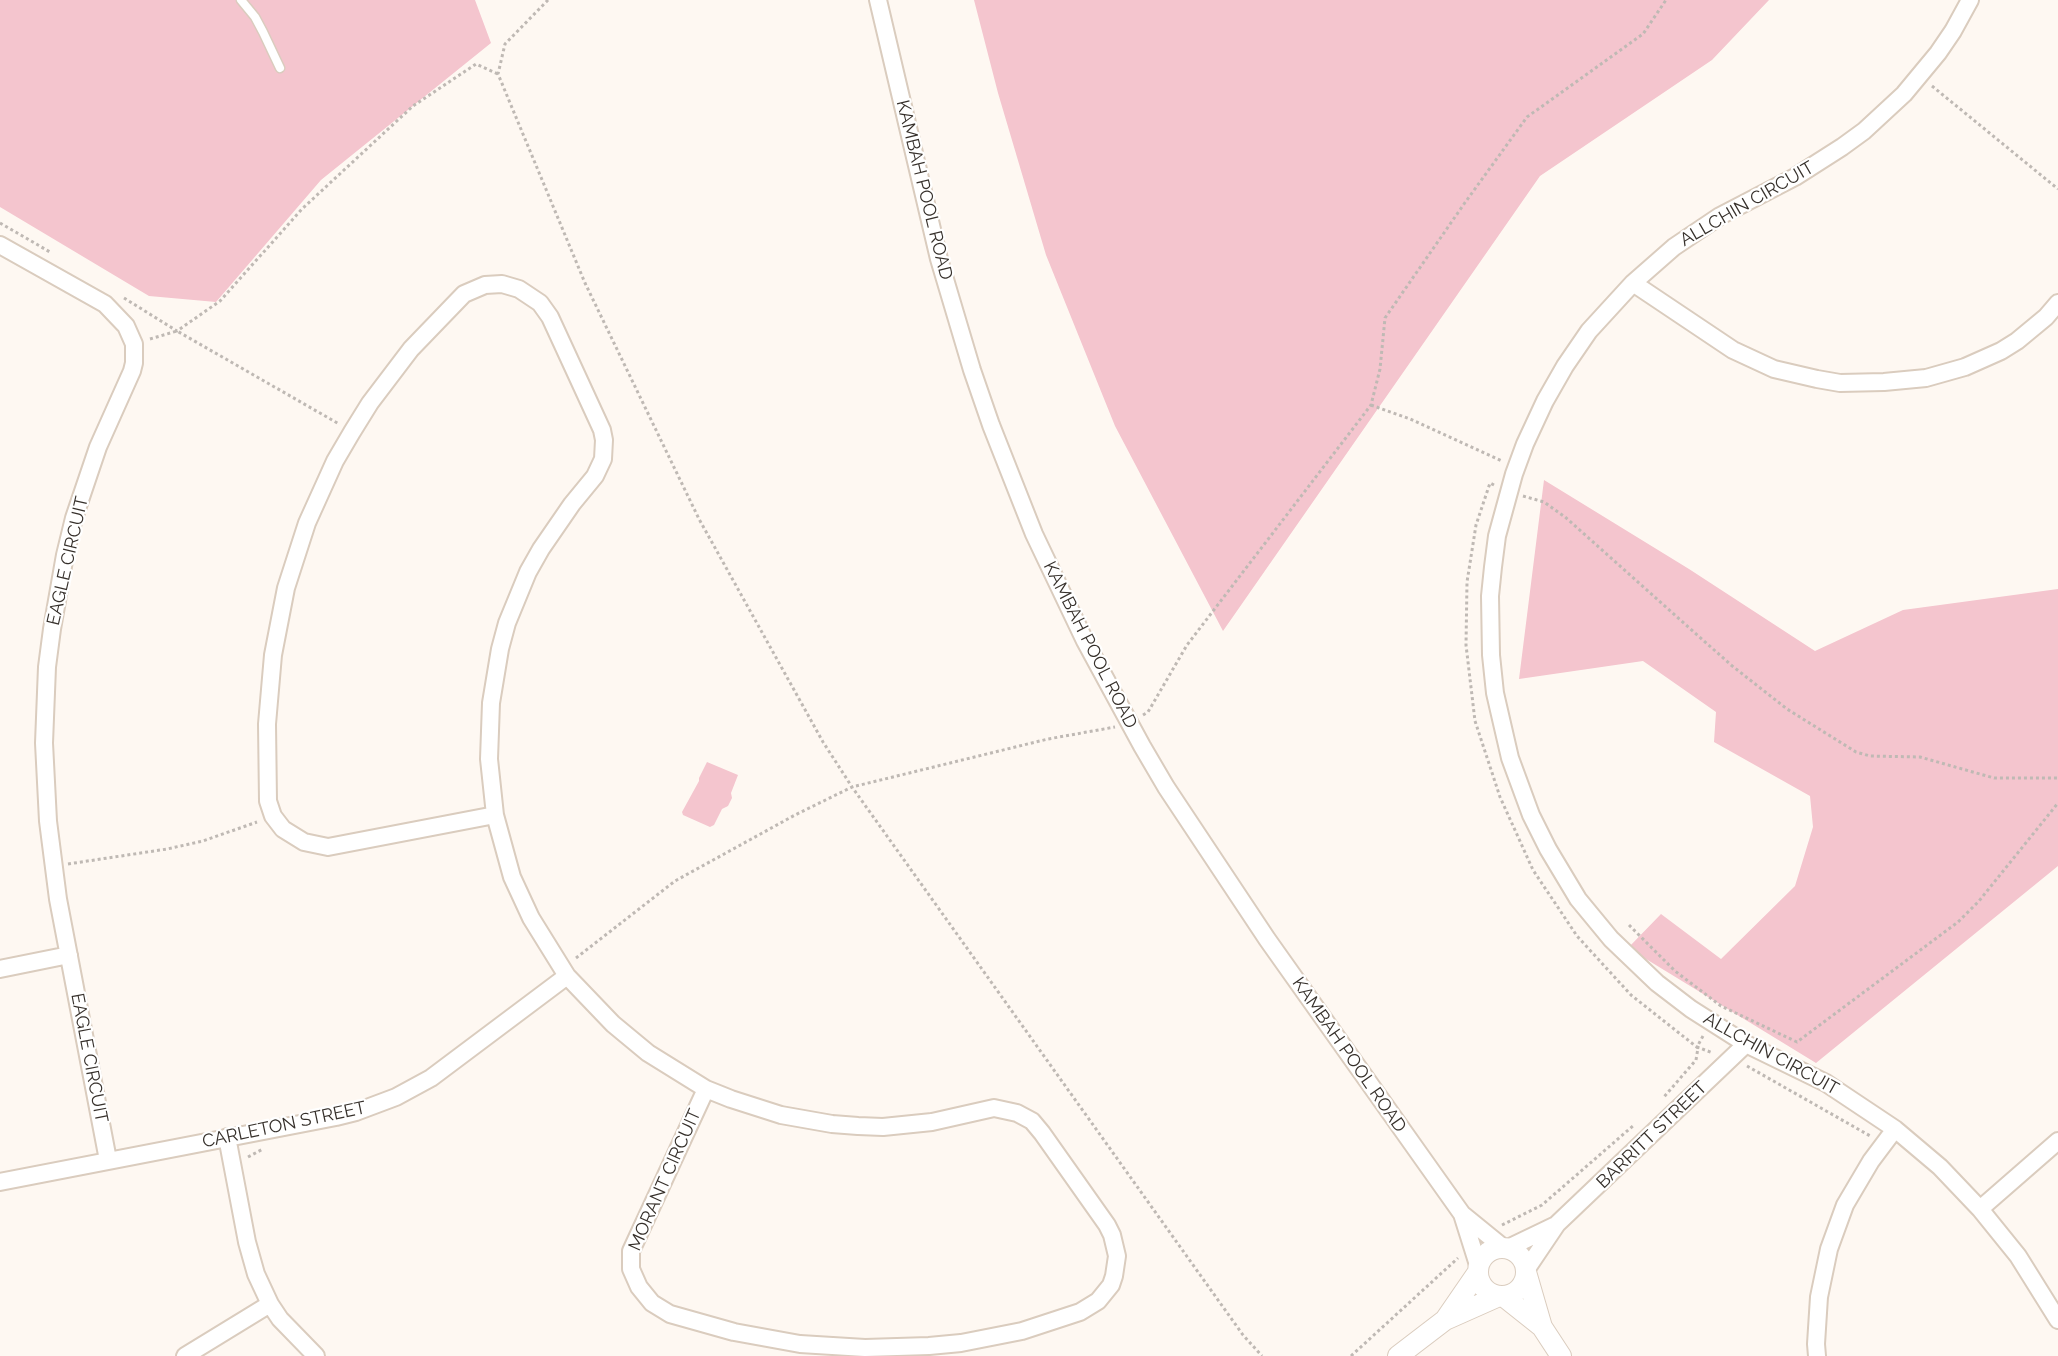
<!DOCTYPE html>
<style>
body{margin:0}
canvas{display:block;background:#fef8f2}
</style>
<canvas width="2058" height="1356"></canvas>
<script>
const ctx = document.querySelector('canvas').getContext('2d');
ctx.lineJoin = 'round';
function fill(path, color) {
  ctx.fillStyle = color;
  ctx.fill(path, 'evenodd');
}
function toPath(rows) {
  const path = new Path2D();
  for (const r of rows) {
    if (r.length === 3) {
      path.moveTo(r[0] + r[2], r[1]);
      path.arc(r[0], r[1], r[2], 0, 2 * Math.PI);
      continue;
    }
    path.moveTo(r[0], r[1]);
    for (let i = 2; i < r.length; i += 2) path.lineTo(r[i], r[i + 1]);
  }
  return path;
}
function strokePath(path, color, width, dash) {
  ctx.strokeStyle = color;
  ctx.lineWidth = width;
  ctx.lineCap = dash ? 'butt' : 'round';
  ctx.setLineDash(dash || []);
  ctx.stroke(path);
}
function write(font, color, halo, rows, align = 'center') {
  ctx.font = font + ' Raleway,sans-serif';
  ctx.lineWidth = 4.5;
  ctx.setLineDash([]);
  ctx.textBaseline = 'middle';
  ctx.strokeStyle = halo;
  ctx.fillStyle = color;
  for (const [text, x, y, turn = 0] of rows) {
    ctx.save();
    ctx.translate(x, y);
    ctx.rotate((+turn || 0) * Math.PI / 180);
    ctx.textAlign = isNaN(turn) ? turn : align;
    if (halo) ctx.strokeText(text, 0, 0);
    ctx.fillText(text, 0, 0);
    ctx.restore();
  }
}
fill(toPath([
 [0,0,475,0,491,43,321,180,216,302,149,296,0,207],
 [974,0,1769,0,1712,60,1540,176,1223,631,1115,426,1046,255,998,93],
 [1544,480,1689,569,1815,651,1903,610,2058,589,2058,866,1816,1063,1628,948,1661,914,1721,959,1795,886,1813,827,1810,796,1714,742,1716,712,1643,661,1519,679],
 [707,762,738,775,731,793,732,798,728,806,722,809,714,825,710,827,683,815,682,812,699,781,699,778]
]), '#f4c5ce');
const service = toPath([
 [241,0,255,17,263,32,280,68]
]);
const minor = toPath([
 [878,0,939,259,972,370,991,425,1034,534,1085,641,1142,746,1166,787,1267,939,1462,1214,1505,1249],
 [1970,0,1953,31,1938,53,1904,94,1864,131,1842,147,1795,177,1720,216,1674,247,1633,283,1589,331,1565,366,1545,401,1525,444,1514,474,1497,536,1493,567,1490,596,1491,655,1495,693,1510,758,1531,815,1548,849,1578,899,1611,939,1657,983,1691,1009,1746,1044,1826,1083,1895,1129,1940,1167,1980,1209,2018,1256,2058,1320],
 [0,245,105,304,126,326,134,344,134,363,132,371,98,447,74,518,65,555,52,629,47,667,44,743,48,821,58,899,108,1160],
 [1633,283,1733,350,1774,369,1817,379,1840,383,1884,382,1926,378,1965,367,2001,351,2017,341,2046,317,2058,303],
 [495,815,489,759,491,703,500,649,507,623,528,572,541,549,572,504,595,476,603,459,604,440,602,430,550,317,540,303,519,289,502,284,485,285,464,294,411,349,370,403,352,432,335,461,307,523,286,588,273,655,267,724,268,801,273,816,283,829,304,842,328,847,495,815,512,877,531,918,567,976,613,1024,648,1053,706,1089,631,1251,631,1269,639,1287,652,1303,670,1314,734,1332,800,1344,865,1348,929,1346,961,1343,1022,1331,1080,1312,1098,1301,1111,1285,1114,1276,1117,1256,1112,1235,1107,1225,1042,1133,1032,1121,1017,1113,994,1108,932,1122,883,1127,858,1126,832,1124,781,1115,731,1099,706,1089],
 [0,969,69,955],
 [227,1137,247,1242,256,1274,270,1304,280,1319,316,1356],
 [0,1182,336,1117,356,1112,396,1097,431,1078,567,976],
 [1980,1209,2058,1141],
 [1462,1214,1479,1268],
 [1506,1249,1556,1225],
 [1526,1270,1557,1224,1746,1044],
 [185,1356,270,1304],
 [1817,1356,1816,1344,1819,1297,1829,1249,1845,1205,1871,1161,1895,1129]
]);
const tertiary = toPath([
 [1502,1272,24],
 [1526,1272,1542,1327,1561,1356],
 [1503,1296,1542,1327],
 [1445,1320,1478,1272],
 [1398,1356,1445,1320,1499,1296]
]);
strokePath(service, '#daccbe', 11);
strokePath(minor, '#daccbe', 20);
strokePath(tertiary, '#daccbe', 22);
strokePath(toPath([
 [548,0,505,44,498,74,585,283,699,519,823,742,852,787,1243,1335,1262,1356],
 [1932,86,2058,189],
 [0,223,50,252],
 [124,298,177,331,220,301,302,209,413,106,476,64,498,74],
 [150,339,177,331,339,424],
 [1371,405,1410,419,1502,461],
 [1494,485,1490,483,1476,525,1467,582,1466,645,1475,721,1500,797,1533,870,1577,936,1631,995,1698,1048,1696,1060,1663,1098],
 [1523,496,1544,502,1565,517,1731,665,1787,709,1856,752,1870,756,1920,757,1994,778,2058,778],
 [1143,715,1148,712,1187,645,1371,405,1380,369,1385,318,1464,204,1527,117,1643,34,1666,0],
 [68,864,167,849,203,841,257,822],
 [1629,925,1675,971,1721,1006,1797,1042,1958,922,1979,901,2058,803],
 [576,958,675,881,795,815,852,787,1048,739,1115,727],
 [1703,1036,1697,1047,1713,1053],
 [1747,1066,1872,1137],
 [248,1157,263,1149],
 [1502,1225,1542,1205,1634,1125],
 [1351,1356,1458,1258]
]), '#bfb9b4', 3, [3, 3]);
strokePath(service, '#fff', 8);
strokePath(minor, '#fff', 16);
strokePath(tertiary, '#fff', 20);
write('18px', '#36302b', '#fff', [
 ["KAMBAH POOL ROAD",924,190,76],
 ["ALLCHIN CIRCUIT",1747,204,-30],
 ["EAGLE CIRCUIT",68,561,-77],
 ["KAMBAH POOL ROAD",1090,645,63],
 ["ALLCHIN CIRCUIT",1771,1054,29],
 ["KAMBAH POOL ROAD",1349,1055,55],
 ["EAGLE CIRCUIT",89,1058,79],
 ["CARLETON STREET",284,1125,-12],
 ["BARRITT STREET",1652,1135,-44],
 ["MORANT CIRCUIT",665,1180,-66]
]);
</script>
